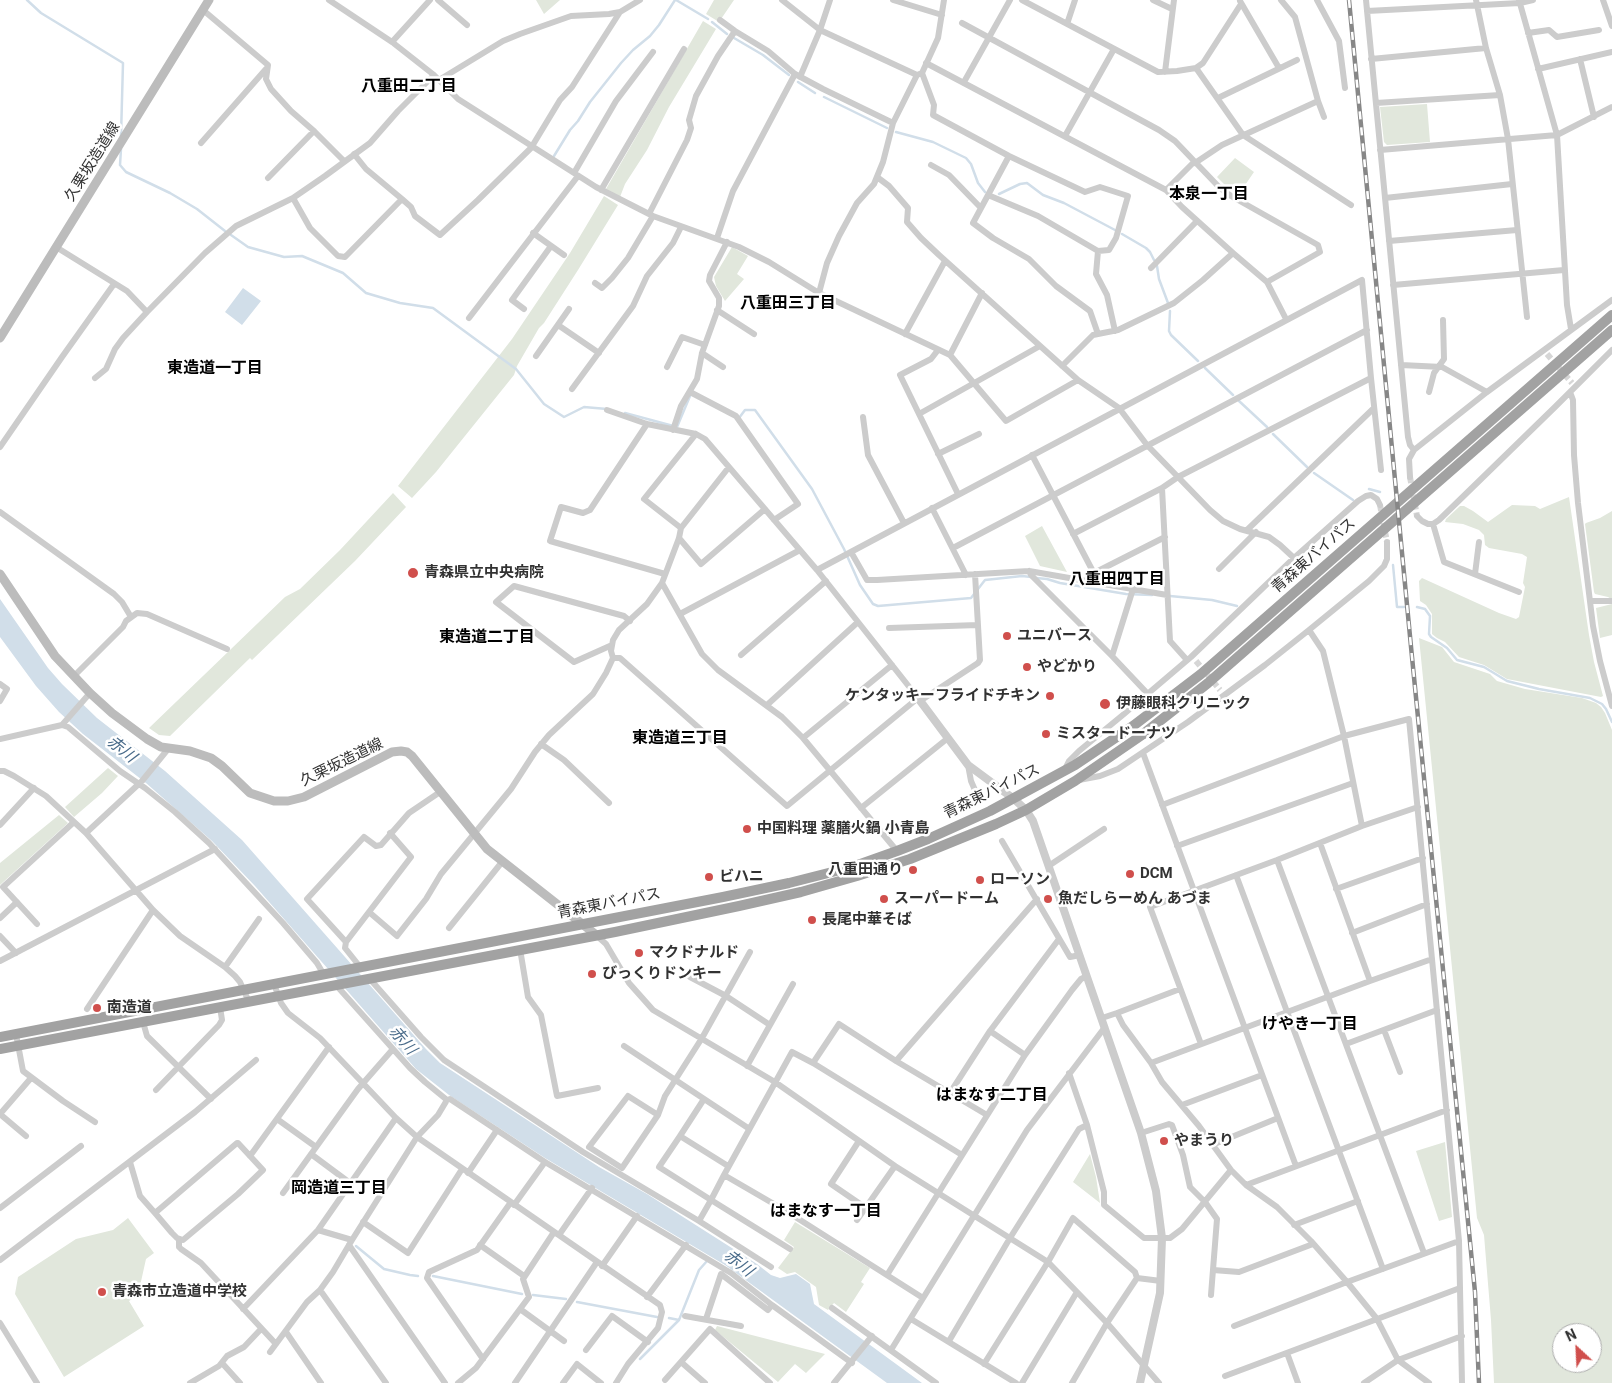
<!DOCTYPE html>
<meta charset="utf-8">
<style>
body{margin:0}
#map{position:relative;width:1612px;height:1383px;overflow:hidden;background:#fff;font-family:Roboto,sans-serif}
canvas{display:block}
.north{position:absolute;left:1552px;top:1323px;width:50px;height:50px;box-sizing:border-box;background:#fff;border:1px solid #adadad;border-radius:50%;rotate:335deg;font-size:14px;font-weight:700;line-height:20px;text-align:center;color:#323232}
.north::after{content:'';display:block;margin:auto;width:18px;height:22px;background:#d04f4c;clip-path:polygon(50% 0,100% 100%,50% 72%,0 100%)}
</style>
<div id="map">
<canvas width="1612" height="1383"></canvas>
<div class="north">N</div>
</div>
<script>
const ctx = document.querySelector('canvas').getContext('2d');
ctx.lineJoin = 'round';
function fill(path, color) {
  ctx.fillStyle = color;
  ctx.fill(path, 'evenodd');
}
function toPath(rows) {
  const path = new Path2D();
  for (const r of rows) {
    path.moveTo(r[0], r[1]);
    for (let i = 2; i < r.length; i += 2) path.lineTo(r[i], r[i + 1]);
  }
  return path;
}
function strokePath(path, color, width, dash) {
  ctx.strokeStyle = color;
  ctx.lineWidth = width;
  ctx.lineCap = dash ? 'butt' : 'round';
  ctx.setLineDash(dash || []);
  ctx.stroke(path);
}
function write(font, color, halo, rows, align = 'center') {
  ctx.font = font + ' Roboto,"Noto Sans JP",sans-serif';
  ctx.lineWidth = 5;
  ctx.setLineDash([]);
  ctx.textBaseline = 'middle';
  ctx.strokeStyle = halo;
  ctx.fillStyle = color;
  for (const [text, x, y, turn = 0] of rows) {
    ctx.save();
    ctx.translate(x, y);
    ctx.rotate((+turn || 0) * Math.PI / 180);
    ctx.textAlign = isNaN(turn) ? turn : align;
    if (halo) ctx.strokeText(text, 0, 0);
    ctx.fillText(text, 0, 0);
    ctx.restore();
  }
}
fill(toPath([
 [536,0,560,0,544,14],
 [714,0,734,0,719,22,706,14],
 [703,21,716,29,669,107,647,150,625,184,620,197,606,189],
 [1427,104,1430,142,1387,145,1384,142,1380,107],
 [1235,158,1254,172,1239,194,1228,188,1217,177],
 [604,196,618,205,578,270,544,323,539,328,517,366,514,375,436,472,412,498,398,486,512,339,570,253],
 [732,247,748,256,737,274,744,279,725,301,716,286,714,277],
 [393,493,406,507,355,561,252,660,250,658,170,736,159,735,149,728,285,597,300,589,340,550],
 [1569,497,1589,635,1594,662,1603,696,1601,697,1507,679,1484,665,1459,657,1445,642,1437,638,1432,634,1432,614,1426,605,1420,601,1419,581,1422,578,1499,613,1516,619,1519,617,1525,587,1523,583,1527,557,1522,554,1489,548,1485,545,1484,535,1479,530,1463,524,1445,522,1446,519,1460,506,1464,506,1473,511,1488,522,1512,505,1535,506,1540,509],
 [1612,511,1612,599,1611,599,1608,597,1595,594,1594,592,1585,524,1586,523,1600,518],
 [1042,526,1067,572,1040,566,1025,536],
 [1612,604,1612,635,1600,638,1596,608],
 [1419,638,1442,647,1454,662,1490,674,1497,681,1525,689,1582,698,1596,703,1601,707,1605,713,1612,730,1612,1383,1494,1383,1491,1320,1484,1235,1477,1218],
 [1562,1333,1592,1333,1592,1363,1562,1363],
 [108,768,118,776,102,793,74,817,65,807],
 [59,815,68,823,0,885,0,863],
 [1445,1142,1452,1217,1439,1221,1416,1151],
 [1090,1154,1096,1177,1100,1203,1073,1182],
 [128,1218,154,1253,146,1259,138,1295,129,1301,144,1326,64,1377,15,1294,18,1277,76,1239,113,1230],
 [795,1222,870,1268,861,1282,864,1284,846,1312,834,1303,828,1310,819,1305,816,1287,795,1272,787,1274,778,1268,794,1247,784,1240],
 [717,1326,825,1354,806,1373,795,1364,778,1382,715,1330]
]), '#e1e7dc');
fill(toPath([
 [243,288,261,301,242,325,225,312],
 [0,599,48,668,62,684,97,718,165,771,242,840,426,1049,440,1063,599,1167,647,1194,757,1264,771,1275,780,1278,796,1274,810,1284,814,1304,922,1383,887,1383,725,1265,545,1158,449,1095,416,1069,255,886,212,841,146,783,83,734,59,712,36,686,0,637]
]), '#d1dee9');
strokePath(toPath([
 [27,0,41,13,123,63,121,136],
 [676,0,708,19],
 [712,22,727,34],
 [734,38,763,55,789,75],
 [798,82,815,93],
 [824,97,887,128],
 [896,132,933,142,966,158,971,164,978,183,985,192],
 [121,149,120,165,126,172,170,193,197,209,225,231],
 [554,156,570,130,578,121,590,102,621,63,633,50,650,36,659,25,675,0],
 [999,194,1020,184,1027,183,1043,195,1064,203,1115,230],
 [1122,234,1146,248,1150,252,1154,260],
 [231,235,248,247,284,257,302,256,343,273,366,293,400,303,433,308,516,369,544,404,564,417,584,407,607,409],
 [1157,266,1159,279,1168,303],
 [1170,311,1169,331,1171,335,1198,361],
 [1205,368,1233,395],
 [1239,401,1267,427],
 [625,413,677,427,690,396],
 [739,418,745,410,755,410,812,489,844,549,860,585,873,604,878,606,971,598,985,580,1022,576,1031,577],
 [1273,434,1307,467],
 [1314,473,1353,500],
 [1369,489,1380,492],
 [1393,565,1397,607,1404,607],
 [1036,578,1047,579,1060,583,1126,594,1152,595],
 [1170,596,1212,600,1237,606],
 [1417,607,1425,609,1430,616,1429,634,1431,637,1447,648,1457,660,1484,667,1507,681,1539,689,1590,698,1602,704,1606,709,1612,722],
 [356,1246,384,1269,410,1275,418,1276],
 [433,1276,522,1294],
 [533,1295,566,1299],
 [577,1302,657,1317],
 [669,1318,679,1320],
 [640,1359,679,1320,699,1270,707,1261]
]), '#d1dee9', 2.5);
strokePath(toPath([
 [1547,354,1572,383],
 [1410,477,1417,516],
 [1380,505,1387,542],
 [1196,661,1220,690]
]), '#d6d6d6', 6, [6, 3]);
strokePath(toPath([
 [329,0,392,42,434,75,458,99,596,187,653,216,739,247,769,262,819,293,950,355,1006,421,1078,380],
 [438,0,467,25],
 [782,0,820,30,917,75],
 [893,0,942,15],
 [1022,0,1158,72,1177,71,1196,68,1243,135,1351,205],
 [1153,0,1172,9],
 [1281,0,1295,17,1318,101,1324,117],
 [1317,0,1339,41,1345,88],
 [1366,0,1408,437,1410,445,1414,450],
 [1476,0,1486,48,1500,95,1508,139,1527,317],
 [1519,0,1557,135,1567,305,1571,329],
 [1603,0,1612,26],
 [1240,1,1279,68],
 [203,10,268,65,266,79,271,89,291,111,314,131,344,161],
 [1367,11,1520,3,1533,0],
 [720,20,735,31,768,51,795,74,823,89,893,123],
 [962,23,1159,130,1175,141,1219,187,1231,196,1318,245,1320,252,1267,282],
 [1067,24,1075,0],
 [1528,33,1549,30,1557,37,1599,30],
 [392,42,430,0],
 [1371,59,1486,48],
 [1580,59,1594,117],
 [926,63,1166,190,1182,207,1233,253,1267,282,1286,319],
 [1196,68,1203,63,1241,4],
 [1538,69,1612,52],
 [1165,72,1174,0],
 [922,73,934,105,933,115,1009,156,1085,192,1100,187,1128,196,1116,238,1109,250,1098,251,1096,274,1107,295,1115,331],
 [800,77,820,30,830,0],
 [439,80,503,41,520,34,571,16,609,14,620,12,640,0],
 [964,82,1010,0],
 [1218,98,1297,60],
 [1376,103,1500,95],
 [1065,136,1114,49],
 [201,143,266,69],
 [1380,150,1557,135,1612,107],
 [354,154,366,169,402,199],
 [1009,156,973,223,993,238,1029,259,1056,286,1090,311,1098,334],
 [1195,163,1222,145,1318,101],
 [931,165,949,175,981,208],
 [574,173,616,101,653,52],
 [877,177,889,186,908,208,907,222,921,238,939,255,1078,380,1119,408,1147,445,1210,510,1223,521,1240,529,1269,537,1280,545,1294,558],
 [268,178,314,131],
 [601,190,684,49],
 [1166,190,1194,162],
 [988,195,1038,216,1098,251],
 [293,198,310,228,338,256,345,257,402,199,411,207,415,216,440,235,478,200,531,148,560,100,572,87,620,12],
 [1385,198,1512,184],
 [649,214,687,140,691,128,689,120,696,96,718,56,735,31],
 [533,233,564,255],
 [717,238,733,191,795,74],
 [1389,241,1517,230],
 [56,247,127,291,147,312],
 [1151,268,1197,221],
 [595,283,602,288,612,278,628,258,653,216],
 [1393,285,1564,270],
 [819,293,827,263,839,236,857,203,874,184,883,162,893,123,917,75,922,73,938,38,944,0],
 [524,309,512,300,551,246],
 [717,310,754,334],
 [469,318,578,176],
 [558,325,599,353],
 [905,334,945,261],
 [938,350,931,359,900,375,958,494],
 [702,353,723,367],
 [950,355,982,293],
 [536,356,569,309],
 [1401,365,1442,367,1487,392],
 [1062,366,1093,335,1118,330,1174,303,1203,280,1233,253],
 [667,367,682,337,705,345],
 [95,378,106,369,115,349,123,338,147,312,205,253,236,226,293,198,325,176,370,143,398,111,434,75],
 [1371,378,1381,470],
 [572,389,633,306,647,276,673,243,681,227],
 [690,392,736,416,798,504,774,520],
 [1429,392,1434,373,1444,359,1443,320],
 [1570,392,1573,400,1574,455,1578,503,1593,626,1600,661,1612,706],
 [607,410,647,424,696,434,705,439,817,570,918,698,787,806,620,658,613,658],
 [919,414,1040,346],
 [863,417,868,455,904,523],
 [647,424,590,510,583,513,561,507,550,541,665,574],
 [673,430,681,406,697,379,702,353,719,306,719,298,709,281,710,275,727,242],
 [0,447,62,357,114,284],
 [938,454,979,434],
 [1032,455,1099,583],
 [1410,477,1409,459,1414,450,1487,392,1612,300],
 [932,508,966,575],
 [0,512,114,594,122,602,131,617],
 [1417,516,1422,521,1428,524,1433,524,1439,520,1555,407,1612,350],
 [1433,524,1444,562,1519,592],
 [681,528,644,499,696,434],
 [1247,530,1374,408],
 [1073,534,1162,488],
 [679,538,701,564,765,509],
 [953,548,1367,330],
 [851,552,867,580,877,580,1029,571,1167,595],
 [1219,569,1256,532],
 [817,570,1362,280,1371,378,1178,477,1162,488,1170,641,1187,660],
 [1029,571,1031,575,1112,656,1147,693],
 [1094,573,1165,537],
 [1475,574,1479,542],
 [662,583,702,654,718,670,782,717,803,738,897,851],
 [1590,601,1612,601],
 [680,614,800,550],
 [889,628,978,625],
 [1309,630,1323,651,1344,736,1362,826],
 [612,645,574,662,496,602,514,586,624,616,630,621],
 [741,655,826,581],
 [1112,656,1133,589],
 [74,676,123,627,126,621,137,613,147,614,227,649],
 [0,684,7,689,0,701],
 [920,701,978,663,980,660,975,574],
 [767,705,858,622],
 [62,725,90,693],
 [803,738,892,665],
 [0,739,62,725,68,727,120,771,145,788,175,812,209,843,283,923,317,963,324,975],
 [541,744,564,760,609,803],
 [1143,753,1296,1166],
 [968,765,971,781,978,797],
 [1065,769,1069,761,1079,751,1124,714,1191,657,1294,558,1358,501,1366,496,1371,495,1377,499,1380,505],
 [0,771,4,771,14,776,46,796,86,833,153,910,180,936,225,967,235,976,240,982,249,1002],
 [1079,780,1100,776,1118,769,1188,722,1265,665,1309,630,1369,581,1384,566,1387,559,1387,542],
 [1162,805,1344,736,1409,719,1459,1241,1462,1383],
 [861,808,948,738],
 [0,825,34,788],
 [86,833,142,781,168,749],
 [1002,841,1070,957,1080,955],
 [1320,843,1370,981],
 [1177,846,1353,783],
 [1277,860,1424,1253],
 [1050,865,1104,829],
 [1236,875,1383,1269],
 [1336,889,1423,858],
 [369,912,397,936,426,899,441,874,511,789,535,752,549,735,593,694,606,673,613,658,611,651,613,640,619,630,647,604,662,583,679,538,681,528,729,467],
 [0,918,17,902],
 [37,924,3,887,74,822],
 [449,928,502,862],
 [1352,933,1427,904],
 [596,935,606,944,629,983,653,1010,775,1082,895,1166,1048,1262,1107,1323,1159,1383],
 [0,936,16,953],
 [346,942,411,857,390,833],
 [520,949,528,997,541,1015,557,1096,598,1088],
 [0,961,215,849],
 [225,967,259,919],
 [361,968,345,948,346,942,307,899,364,837,376,846,381,845,409,813,440,792],
 [690,977,726,996,770,1025],
 [369,978,421,1037,444,1060,583,1152,699,1221,771,1267],
 [274,984,281,1003,288,1013,320,1038,396,1118,417,1137,660,1305,662,1312,658,1328,628,1364,616,1383],
 [336,985,410,1068,425,1082,447,1100,450,1099,545,1162,731,1273,772,1305,852,1363],
 [87,1009,153,910],
 [1117,1013,1180,989],
 [1102,1018,1117,1013,1123,1025,1151,1063,1162,1082,1199,1126,1231,1170,1246,1185,1277,1207,1311,1241,1347,1282,1377,1319,1398,1360,1429,1383],
 [143,1022,147,1036,211,1099],
 [1384,1030,1400,1072],
 [990,1031,1025,1055],
 [16,1034,23,1071,63,1101,95,1122],
 [1201,1044,1150,907,1277,860,1362,826,1418,807],
 [1346,1044,1437,1010],
 [624,1046,748,1128],
 [896,1061,1037,899],
 [813,1063,962,1155],
 [1151,1063,1370,981,1432,959],
 [747,1066,793,984],
 [1069,1073,1087,1125,1104,1192,1104,1205,1144,1238,1170,1238,1182,1229,1231,1170],
 [156,1090,219,1025,222,1020,220,1007],
 [950,1093,990,1031,1059,939],
 [1182,1105,1262,1075],
 [0,1114,31,1078],
 [0,1114,26,1136],
 [658,1115,628,1096,589,1147,622,1168,658,1115,665,1096,702,1038,750,952],
 [277,1119,316,1147],
 [1141,1133,1169,1124,1172,1125,1183,1155,1190,1187,1205,1202,1217,1219,1211,1295],
 [680,1136,704,1099],
 [859,1141,831,1184,866,1208],
 [1212,1145,1278,1118],
 [311,1154,350,1183],
 [250,1156,329,1047],
 [130,1162,140,1196,155,1213,172,1233,177,1238,183,1240,238,1194,263,1170,238,1143,237,1143,155,1213],
 [468,1173,497,1130],
 [724,1175,711,1200,659,1167,680,1136,728,1166],
 [1246,1185,1447,1110],
 [283,1193,358,1089,393,1049],
 [514,1205,545,1162],
 [0,1208,81,1146],
 [857,1220,895,1166],
 [699,1221,711,1200,790,1249],
 [363,1222,408,1253,462,1169],
 [1294,1225,1358,1201],
 [318,1230,352,1240],
 [559,1235,592,1188],
 [179,1240,179,1247,181,1249,201,1263,276,1344],
 [349,1245,445,1383],
 [480,1245,524,1276],
 [0,1260,195,1112,256,1060],
 [602,1266,637,1216],
 [1213,1270,1239,1272,1313,1244],
 [887,1275,1025,1055,1072,990,1081,979,1087,976],
 [1137,1278,1161,1281],
 [320,1290,386,1383],
 [647,1297,686,1245],
 [923,1298,786,1211,724,1175,792,1052,813,1063,839,1024,896,1061,987,1115],
 [832,1308,936,1383],
 [243,1309,318,1230,396,1118],
 [520,1309,564,1341],
 [685,1316,741,1326],
 [706,1319,721,1274,768,1310,772,1305],
 [911,1319,1016,1383],
 [0,1323,37,1383],
 [1234,1326,1347,1282,1459,1241],
 [286,1332,321,1383],
 [949,1341,1010,1238,1079,1129,1087,1125],
 [586,1350,612,1316,648,1342],
 [891,1350,1027,1130,1105,1027],
 [270,1352,307,1302,320,1290,333,1272,352,1240,417,1137,438,1115,447,1100],
 [1287,1353,1298,1383],
 [483,1359,427,1278,429,1272,477,1250,511,1202],
 [681,1362,705,1383],
 [222,1363,240,1383],
 [984,1364,1048,1262,1073,1218,1135,1272,1137,1278,1107,1323,1072,1383],
 [1225,1376,1460,1288],
 [665,1380,710,1329,770,1383],
 [190,1383,219,1366,227,1356,244,1347,261,1329],
 [458,1383,476,1368,529,1297,523,1279,554,1232],
 [515,1383,597,1262],
 [563,1383,577,1364,601,1383],
 [834,1383,872,1336],
 [1022,1383,1077,1292],
 [1364,1383,1398,1360,1462,1336]
]), '#ccc', 6);
strokePath(toPath([
 [918,698,968,765,1014,799,1026,810,1033,821,1141,1133,1156,1191,1162,1238,1160,1293,1140,1383]
]), '#ccc', 8);
strokePath(toPath([
 [0,338,209,0],
 [0,574,55,656,90,693,112,713,147,739,161,747,190,751,211,758,222,766,250,793,274,801,288,801,304,797,392,752,401,751,407,752,412,756,487,849,595,934]
]), '#bcbcbc', 9);
strokePath(toPath([
 [0,1037,723,897,789,883,852,867,897,851,928,839,990,811,1075,765,1133,726,1201,674,1612,315],
 [0,1049,615,932,739,906,801,892,857,876,910,859,996,824,1026,810,1075,781,1142,735,1208,683,1612,330]
]), '#a2a2a2', 10);
const rail = toPath([
 [1349,0,1412,657,1475,1292,1479,1383]
]);
strokePath(rail, '#878787', 4.5);
strokePath(rail, '#fff', 2.5, [8]);
for (const [x, y, r, color] of [
 [413,573,6,"#d04f4c"],
 [1007,636,5,"#d04f4c"],
 [1027,667,5,"#d04f4c"],
 [1050,696,5,"#d04f4c"],
 [1105,704,6,"#d04f4c"],
 [1046,734,5,"#d04f4c"],
 [747,829,5,"#d04f4c"],
 [913,870,5,"#d04f4c"],
 [1130,874,5,"#d04f4c"],
 [709,877,5,"#d04f4c"],
 [980,880,5,"#d04f4c"],
 [884,899,5,"#d04f4c"],
 [1048,899,5,"#d04f4c"],
 [812,920,5,"#d04f4c"],
 [639,953,5,"#d04f4c"],
 [592,974,5,"#d04f4c"],
 [97,1008,5,"#d04f4c"],
 [1164,1141,5,"#d04f4c"],
 [102,1292,5,"#d04f4c"]
]) {
  const dot = new Path2D();
  dot.arc(x, y, r, 0, 2 * Math.PI);
  ctx.fillStyle = color;
  ctx.fill(dot);
  strokePath(dot, '#fff', 2);
}
write('15px', '#323232', '#fff', [
 ["久栗坂造道線",93,162,-58],
 ["青森東バイパス",1314,556,-41],
 ["久栗坂造道線",342,763,-26],
 ["青森東バイパス",992,792,-26],
 ["青森東バイパス",609,904,-11]
]);
write('bold 15px', '#323232', '#fff', [
 ["青森県立中央病院",424,573],
 ["ユニバース",1017,636],
 ["やどかり",1037,667],
 ["ケンタッキーフライドチキン",1040,696,"right"],
 ["伊藤眼科クリニック",1116,704],
 ["ミスタードーナツ",1056,734],
 ["中国料理 薬膳火鍋 小青島",757,829],
 ["八重田通り",903,870,"right"],
 ["DCM",1140,874],
 ["ビハニ",719,877],
 ["ローソン",990,880],
 ["スーパードーム",894,899],
 ["魚だしらーめん あづま",1058,899],
 ["長尾中華そば",822,920],
 ["マクドナルド",649,953],
 ["びっくりドンキー",602,974],
 ["南造道",107,1008],
 ["やまうり",1174,1141],
 ["青森市立造道中学校",112,1292]
], 'left');
write('bold 16px', '#000', '#fff', [
 ["八重田二丁目",409,87],
 ["本泉一丁目",1209,195],
 ["八重田三丁目",788,304],
 ["東造道一丁目",215,369],
 ["八重田四丁目",1117,580],
 ["東造道二丁目",487,638],
 ["東造道三丁目",680,739],
 ["けやき一丁目",1310,1025],
 ["はまなす二丁目",992,1096],
 ["岡造道三丁目",339,1189],
 ["はまなす一丁目",826,1212]
]);
write('italic 16px', '#496b8a', '#fff', [
 ["赤川",121,750,39],
 ["赤川",402,1041,49],
 ["赤川",738,1264,38]
]);
</script>
